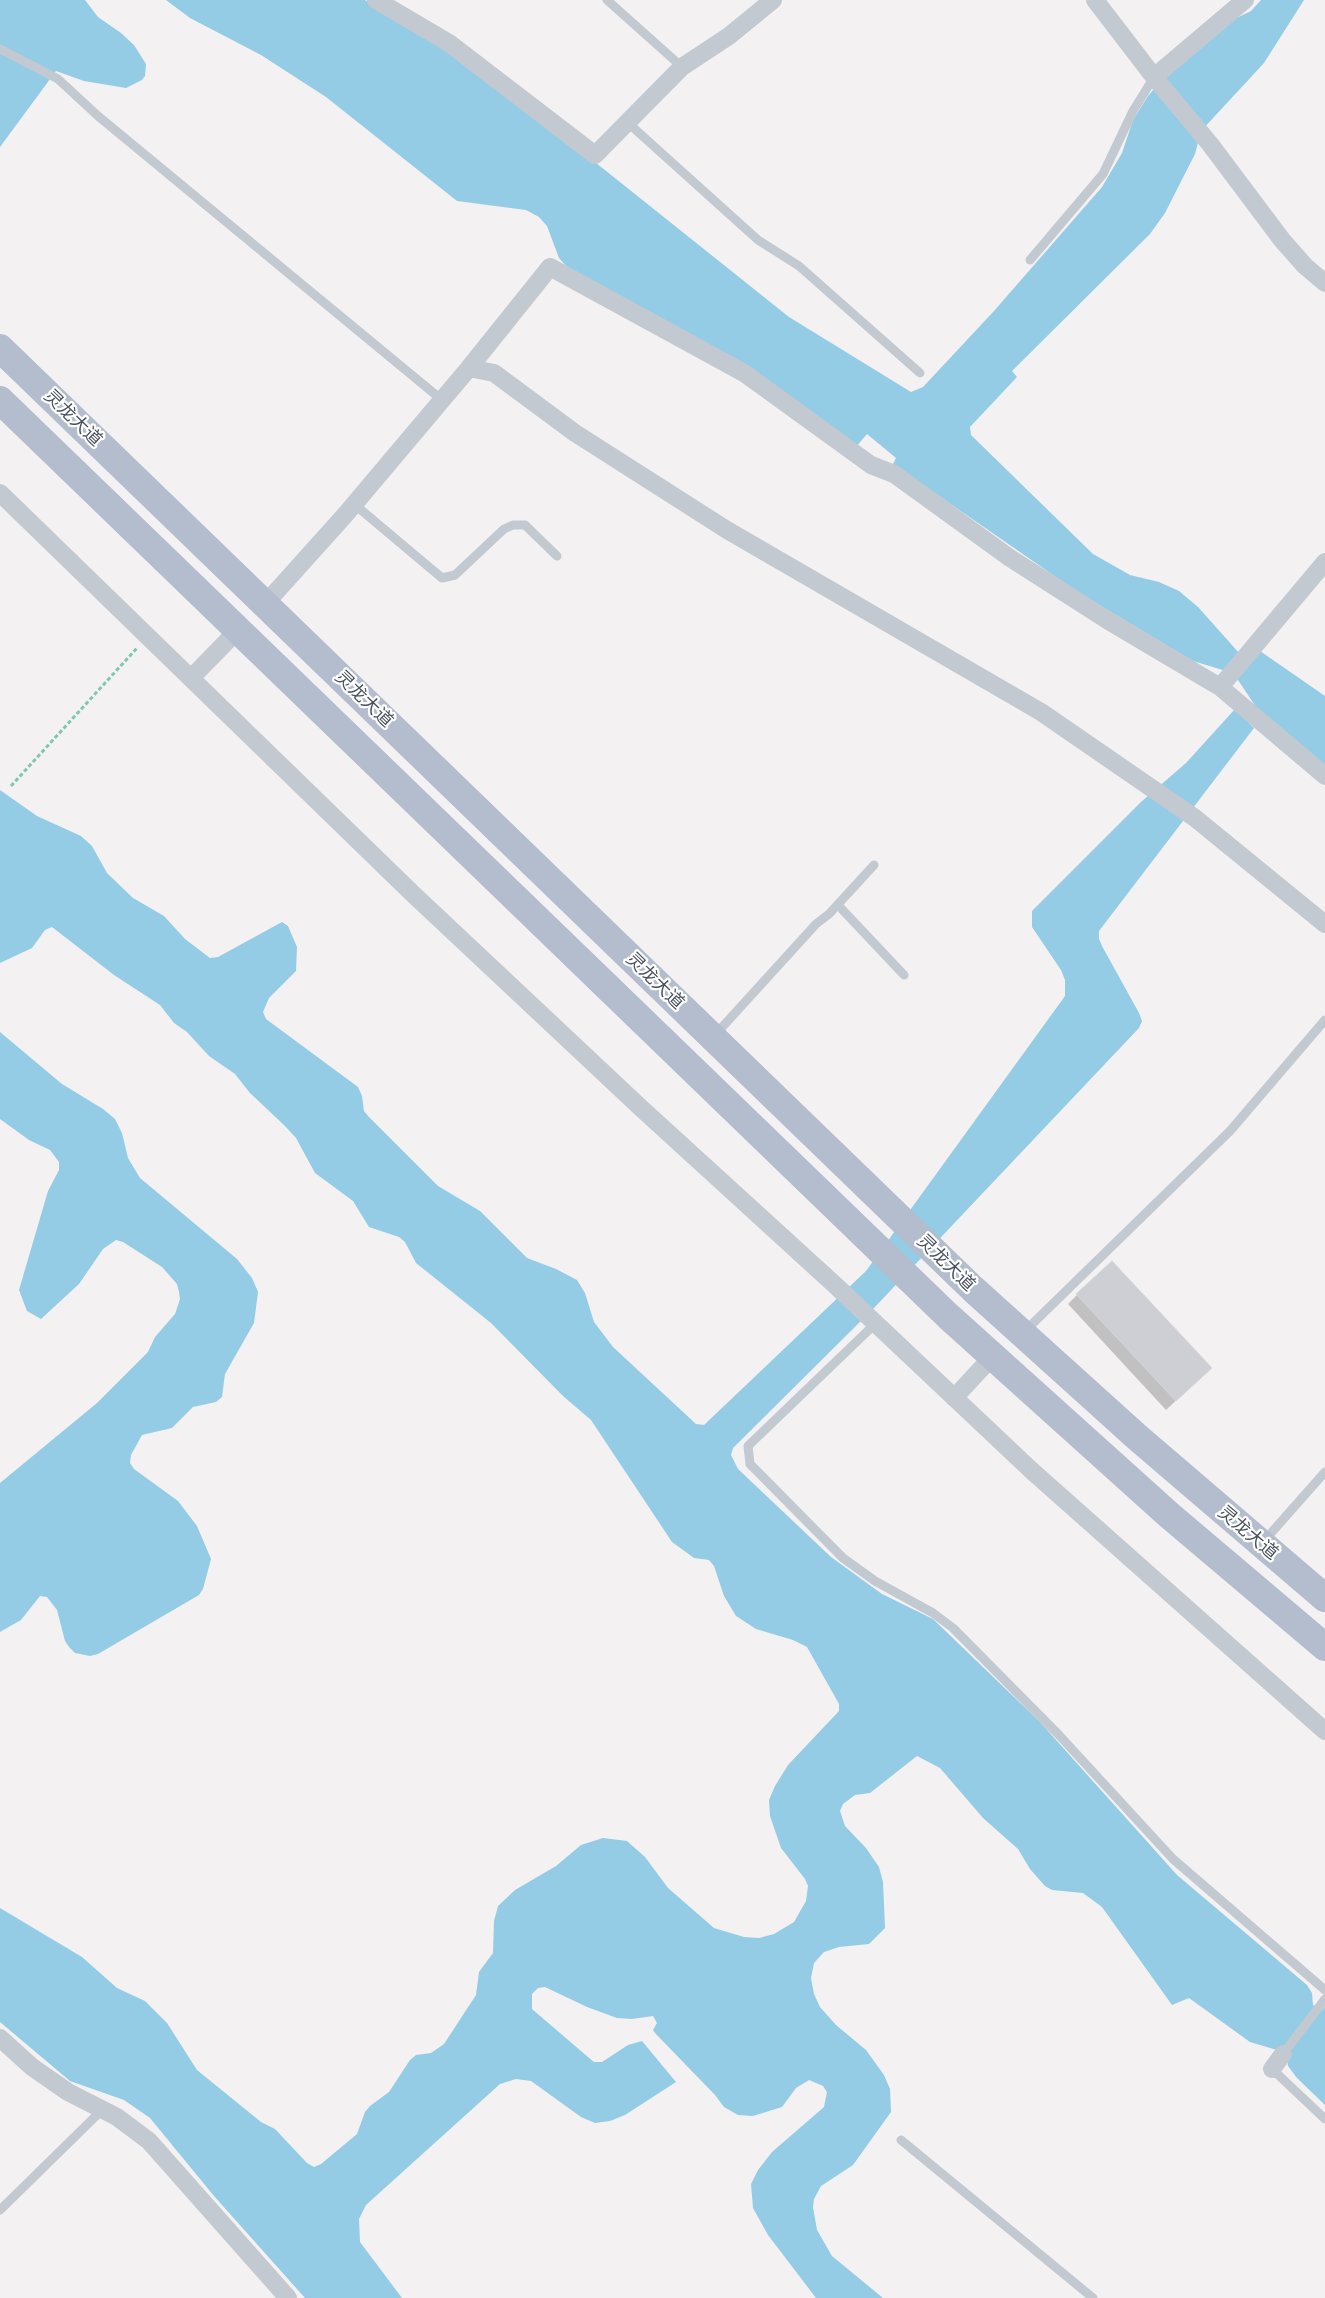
<!DOCTYPE html>
<meta charset="utf-8">
<style>
body{margin:0}
canvas{display:block;background:#f3f1f1}
</style>
<canvas width="1325" height="2298"></canvas>
<script>
const ctx = document.querySelector('canvas').getContext('2d');
ctx.lineJoin = 'round';
function fill(path, color) {
  ctx.fillStyle = color;
  ctx.fill(path, 'evenodd');
}
function toPath(rows) {
  const path = new Path2D();
  for (const r of rows) {
    path.moveTo(r[0], r[1]);
    for (let i = 2; i < r.length; i += 2) path.lineTo(r[i], r[i + 1]);
  }
  return path;
}
function strokePath(path, color, width, dash) {
  ctx.strokeStyle = color;
  ctx.lineWidth = width;
  ctx.lineCap = dash ? 'butt' : 'round';
  ctx.setLineDash(dash || []);
  ctx.stroke(path);
}
function write(font, color, halo, rows, align = 'center') {
  ctx.font = font + ' Quicksand,"Noto Sans SC",sans-serif';
  ctx.lineWidth = 4.5;
  ctx.setLineDash([]);
  ctx.textBaseline = 'middle';
  ctx.strokeStyle = halo;
  ctx.fillStyle = color;
  for (const [text, x, y, turn = 0] of rows) {
    ctx.save();
    ctx.translate(x, y);
    ctx.rotate((+turn || 0) * Math.PI / 180);
    ctx.textAlign = isNaN(turn) ? turn : align;
    if (halo) ctx.strokeText(text, 0, 0);
    ctx.fillText(text, 0, 0);
    ctx.restore();
  }
}
fill(toPath([
 [0,0,85,0,98,17,121,33,134,45,146,64,145,76,142,80,126,88,84,81,56,71,0,147],
 [166,0,365,0,452,52,541,119,789,317,911,392,923,387,994,311,1102,187,1122,153,1133,120,1148,96,1172,68,1226,23,1251,11,1261,0,1304,0,1264,63,1201,131,1195,154,1165,213,1150,234,1012,371,1017,377,970,427,971,435,1093,554,1130,575,1159,582,1179,591,1198,607,1248,663,1260,651,1325,696,1325,765,1256,707,1236,677,1226,671,1193,661,1079,593,893,464,896,458,867,434,855,448,567,267,559,258,547,226,539,217,526,210,457,201,326,97,261,55,190,18],
 [1235,709,1254,728,1099,931,1099,939,1102,946,1139,1013,1142,1021,1139,1028,874,1308,733,1448,731,1455,738,1469,831,1557,882,1594,933,1619,1040,1722,1177,1875,1307,1985,1312,1993,1313,2005,1321,2011,1325,2007,1325,2105,1297,2078,1288,2066,1287,2058,1280,2051,1250,2042,1189,1998,1172,2005,1102,1907,1083,1893,1052,1890,1045,1886,1030,1869,1018,1849,983,1818,940,1768,917,1756,870,1793,855,1795,843,1804,840,1811,845,1826,866,1848,879,1867,883,1882,885,1928,869,1944,839,1947,824,1952,814,1963,811,1978,814,1994,820,2007,836,2025,866,2050,884,2075,890,2089,891,2112,853,2165,821,2186,814,2199,813,2207,817,2230,832,2256,883,2298,816,2298,768,2235,753,2208,751,2184,758,2170,772,2152,824,2107,827,2092,823,2086,809,2080,796,2088,782,2107,753,2116,738,2115,724,2107,715,2095,655,2033,653,2030,657,2023,653,2016,632,2019,617,2018,587,2007,545,1987,538,1988,532,1994,532,2009,588,2057,594,2062,602,2062,628,2045,642,2041,676,2082,625,2115,610,2121,595,2123,581,2117,531,2081,516,2079,500,2084,366,2205,359,2219,360,2242,402,2298,305,2298,214,2196,150,2118,124,2100,70,2081,0,2022,0,1908,82,1957,117,1988,145,2001,167,2023,197,2070,261,2122,275,2129,307,2163,314,2167,321,2164,357,2134,365,2112,370,2106,389,2092,410,2060,416,2055,431,2053,444,2044,476,1995,479,1972,493,1953,494,1921,498,1906,515,1890,556,1866,581,1845,603,1838,627,1841,645,1857,668,1888,714,1928,744,1937,759,1938,774,1934,794,1922,806,1901,808,1886,805,1879,781,1848,770,1816,769,1800,775,1786,788,1765,839,1711,839,1704,807,1647,793,1640,756,1629,736,1616,724,1596,714,1566,709,1560,694,1558,672,1542,591,1420,563,1396,491,1323,416,1263,405,1242,399,1237,369,1227,353,1201,315,1173,296,1138,285,1126,250,1093,235,1074,209,1056,187,1032,174,1023,160,1005,114,975,52,927,45,930,32,948,0,963,0,790,37,816,81,836,92,846,107,873,133,898,164,916,185,939,210,958,218,957,282,922,288,926,297,947,296,971,269,998,263,1012,266,1019,358,1087,362,1096,364,1111,369,1117,438,1186,480,1211,527,1258,556,1269,577,1280,585,1293,594,1322,613,1347,696,1424,704,1425,866,1271,1065,996,1065,980,1061,970,1032,927,1032,911,1141,802,1186,763],
 [0,1032,62,1084,103,1109,115,1119,122,1133,128,1158,140,1178,237,1259,252,1278,258,1292,254,1323,225,1374,222,1397,216,1402,193,1407,172,1428,142,1435,131,1455,130,1463,134,1469,178,1501,197,1526,211,1559,203,1589,199,1595,98,1654,90,1656,75,1653,69,1647,65,1641,57,1610,47,1597,40,1596,21,1620,0,1632,0,1483,97,1403,148,1352,155,1337,175,1314,180,1299,179,1292,177,1284,162,1267,123,1242,116,1240,103,1249,79,1284,41,1319,27,1311,19,1290,48,1191,59,1170,59,1162,50,1150,29,1140,0,1119]
]), '#94cce6');
fill(toPath([
 [1077,1295,1200,1378,1166,1410,1068,1304]
]), '#0003');
const building = toPath([
 [1112,1261,1212,1368,1176,1401,1076,1294,1112,1261]
]);
fill(building, '#cecfd5');
strokePath(building, '#d5d6db', 1);
strokePath(toPath([
 [11,786,137,648]
]), '#7ec8ab', 3, [4, 2.5]);
strokePath(toPath([
 [607,0,682,67],
 [0,49,58,79,98,116,442,400],
 [627,122,758,240,799,266,920,373],
 [1030,260,1103,174,1133,111,1154,77],
 [354,504,442,578,455,575,504,529,513,525,525,525,557,556],
 [838,905,904,975],
 [715,1035,816,924,829,914,874,865],
 [875,1324,748,1446,750,1464,843,1558,875,1581,933,1613,953,1628,1058,1734,1173,1859,1325,1990],
 [1025,1331,1230,1131,1325,1020],
 [1264,1541,1325,1472],
 [1283,2054,1325,1999],
 [1272,2069,1325,2119],
 [901,2140,1093,2298],
 [0,2210,103,2109]
]), '#c2c9d1', 9);
strokePath(toPath([
 [376,0,449,43,595,155,682,67,729,36,773,0],
 [1095,0,1154,77,1210,144,1282,240,1305,266,1325,283],
 [1154,77,1245,0],
 [469,368,494,373,575,433,727,530,1041,712,1195,818,1325,924],
 [0,493,413,894,641,1108,835,1285,1031,1470,1325,1731],
 [265,604,345,515,469,368,550,267,744,373,871,465,894,474,1010,558,1107,620,1220,687,1325,776],
 [191,678,238,630],
 [1220,687,1325,562],
 [954,1398,992,1357],
 [0,2038,32,2067,68,2092,117,2117,149,2141,288,2298],
 [1272,2069,1283,2054]
]), '#c2c9d1', 18);
strokePath(toPath([
 [0,348,973,1289,1137,1437,1325,1598],
 [0,400,948,1316,1169,1515,1325,1647]
]), '#b3bdcd', 28);
write('18px', '#4a525d', '#fff', [
 ["灵龙大道",73,418,44],
 ["灵龙大道",364,699,44],
 ["灵龙大道",655,981,44],
 ["灵龙大道",946,1263,44],
 ["灵龙大道",1248,1533,40]
]);
</script>
